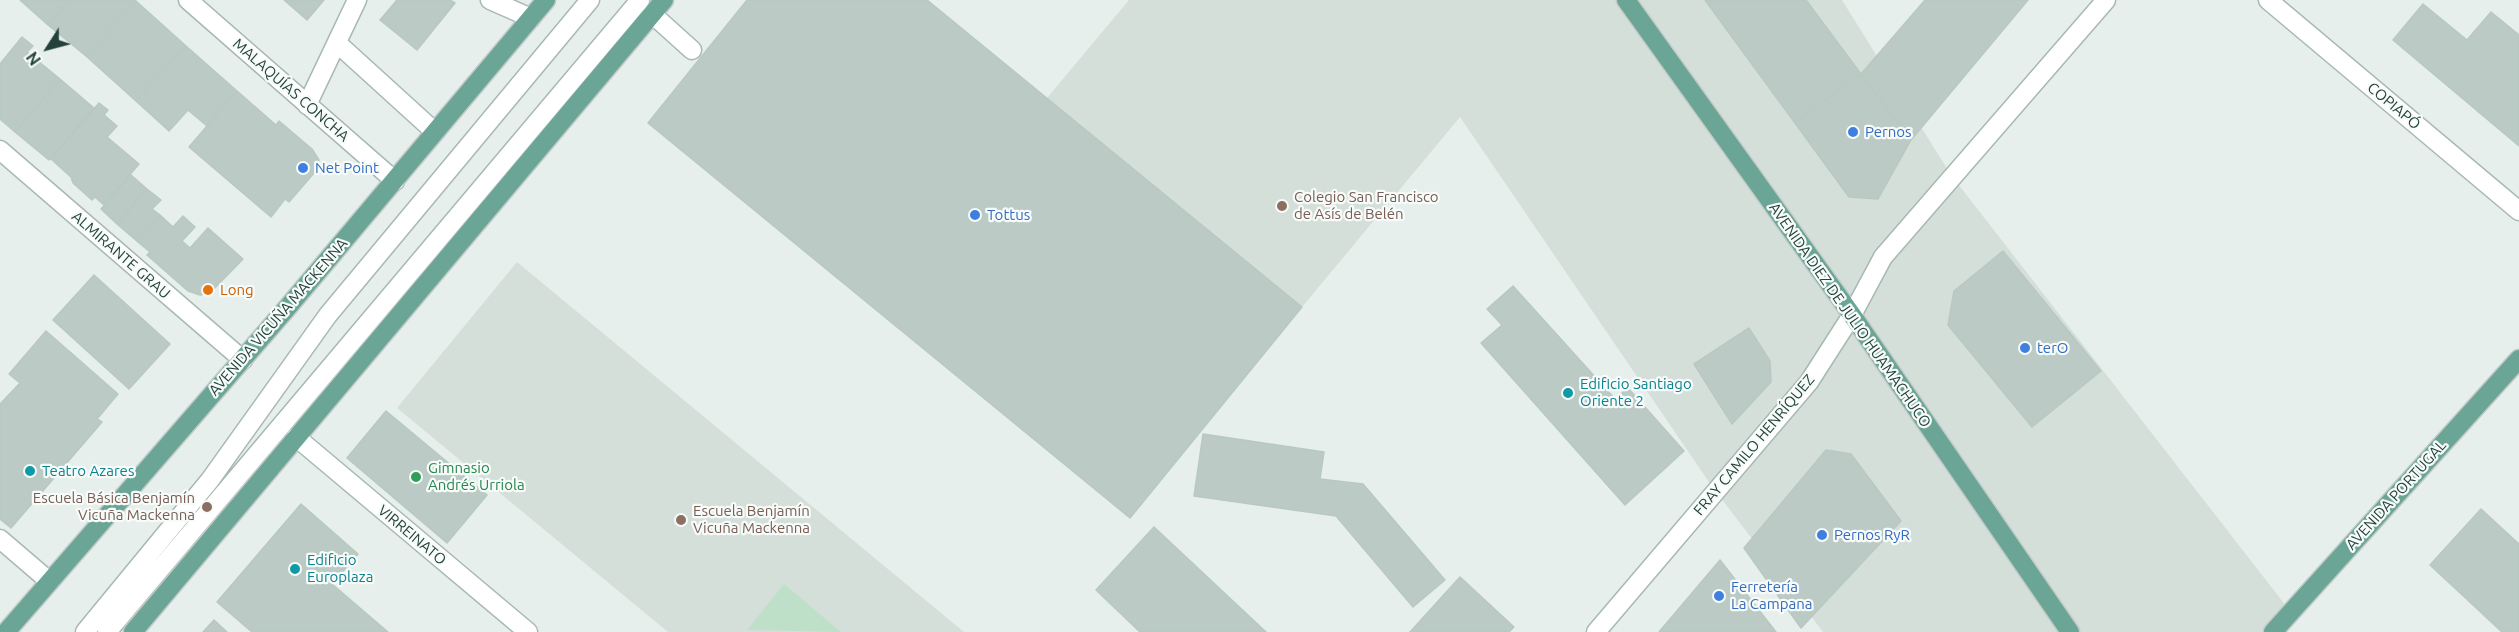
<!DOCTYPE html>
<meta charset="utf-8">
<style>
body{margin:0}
#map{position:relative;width:2519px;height:632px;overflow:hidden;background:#e6efeb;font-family:Ubuntu,sans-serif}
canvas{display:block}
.north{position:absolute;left:18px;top:18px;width:60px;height:60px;-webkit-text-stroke:4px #f7fbf9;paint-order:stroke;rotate:234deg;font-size:16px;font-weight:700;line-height:24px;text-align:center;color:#24423a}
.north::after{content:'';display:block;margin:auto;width:21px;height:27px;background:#24423a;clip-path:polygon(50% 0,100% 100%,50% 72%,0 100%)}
</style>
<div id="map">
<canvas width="2519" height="632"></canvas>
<div class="north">N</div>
</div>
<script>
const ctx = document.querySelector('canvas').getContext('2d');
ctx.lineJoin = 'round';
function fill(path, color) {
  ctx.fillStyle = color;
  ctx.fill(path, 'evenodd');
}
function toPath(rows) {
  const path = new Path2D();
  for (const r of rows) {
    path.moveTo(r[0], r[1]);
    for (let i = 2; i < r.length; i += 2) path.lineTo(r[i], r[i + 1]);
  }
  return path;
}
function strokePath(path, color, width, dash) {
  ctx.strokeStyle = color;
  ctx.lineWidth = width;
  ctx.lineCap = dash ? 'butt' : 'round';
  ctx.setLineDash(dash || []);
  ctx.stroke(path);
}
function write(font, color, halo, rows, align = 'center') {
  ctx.font = font + ' Ubuntu,sans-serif';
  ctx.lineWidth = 4.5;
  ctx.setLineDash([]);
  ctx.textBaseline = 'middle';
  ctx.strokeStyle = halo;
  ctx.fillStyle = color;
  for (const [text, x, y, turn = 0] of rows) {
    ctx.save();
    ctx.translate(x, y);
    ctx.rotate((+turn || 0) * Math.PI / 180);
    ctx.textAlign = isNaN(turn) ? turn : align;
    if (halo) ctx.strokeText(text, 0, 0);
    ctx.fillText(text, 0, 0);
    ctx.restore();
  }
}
fill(toPath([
 [1129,0,1842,0,1951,175,2290,611,2272,632,1823,632,1711,485,1460,117,1302,307,1047,98],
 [517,262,964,632,668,632,397,408]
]), '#d4dfda');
fill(toPath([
 [784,584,841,632,747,630]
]), '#bfe0c8');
const building = toPath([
 [20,0,70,0,48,25,20,0],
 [70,0,135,0,136,1,86,56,48,25,70,0],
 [284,0,324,0,307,20,284,0],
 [397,0,450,0,455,3,417,50,380,20,397,0],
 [747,0,927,0,1302,307,1130,518,648,123,747,0],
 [1705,0,1806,0,1861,74,1795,123,1705,0],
 [1925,0,2028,0,1911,140,1861,74,1925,0],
 [136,1,186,46,136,101,86,56,136,1],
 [2423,4,2467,40,2491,12,2519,35,2519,146,2393,40,2423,4],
 [22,37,33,46,27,52,60,79,15,132,0,119,0,64,22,37],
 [186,46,237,91,207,126,188,110,169,131,136,101,186,46],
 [1861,74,1911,140,1878,199,1849,197,1795,123,1861,74],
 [60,79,94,108,49,160,15,132,60,79],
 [237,91,276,125,279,121,312,149,319,160,314,173,289,202,285,199,271,217,189,147,237,91],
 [99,103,108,110,104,115,117,126,107,137,139,164,104,205,95,197,92,200,73,183,71,177,51,159,99,103],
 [131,175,147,189,117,224,101,209,131,175],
 [147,189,161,200,152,209,160,215,138,242,117,224,147,189],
 [160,215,173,227,183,216,195,227,182,241,190,248,208,228,243,259,210,293,200,295,188,291,147,255,150,252,138,242,160,215],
 [2003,251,2101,371,2032,427,1948,325,1954,291,2003,251],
 [94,275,170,344,129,389,53,320,94,275],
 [1513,286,1615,399,1628,388,1684,451,1625,505,1481,343,1502,325,1487,309,1513,286],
 [1749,328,1770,361,1771,382,1732,424,1694,364,1749,328],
 [46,331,118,394,97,419,102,422,11,528,0,519,0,404,20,383,9,374,46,331],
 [386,411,487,495,447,543,347,458,386,411],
 [1203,434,1324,452,1320,479,1363,484,1445,580,1413,607,1336,516,1194,496,1203,434],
 [1826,450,1851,454,1901,521,1801,628,1744,548,1826,450],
 [301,504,358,554,332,584,388,632,252,632,217,602,301,504],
 [2481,509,2519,544,2519,632,2502,632,2430,565,2481,509],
 [1154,527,1266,632,1140,632,1096,590,1154,527],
 [1720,560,1776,632,1659,632,1720,560],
 [1460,577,1514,627,1509,632,1410,632,1460,577],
 [214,620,227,632,203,632,214,620]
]);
fill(building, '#bbcac4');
strokePath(building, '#b8c9c2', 1.5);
const minor = toPath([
 [188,0,395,181],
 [490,0,531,18],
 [2268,0,2519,211],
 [652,14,692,50],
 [337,43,435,132],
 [307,105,357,0],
 [0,150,243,360],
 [296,437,528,632],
 [0,539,49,581],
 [85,632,210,480,328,315,590,0],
 [107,632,640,0],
 [1596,632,1809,382,1852,315,1883,257,2106,0]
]);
const major = toPath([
 [1626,0,1852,315,2070,632],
 [6,632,288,307,546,0],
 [133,632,664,0],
 [2273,632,2519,359]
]);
strokePath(minor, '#a8b8b2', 21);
strokePath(major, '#c2cac8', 21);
strokePath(minor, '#fff', 18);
strokePath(major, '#6aa596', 18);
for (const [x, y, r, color] of [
 [1853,132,6,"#3f7fe0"],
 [303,168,6,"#3f7fe0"],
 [1282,206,6,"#8d6e63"],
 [975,215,6,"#3f7fe0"],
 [208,290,6,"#e8710a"],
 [2025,348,6,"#3f7fe0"],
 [1568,393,6,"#0f9aa8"],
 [30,471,6,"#0f9aa8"],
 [416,477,6,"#2e9e5b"],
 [207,507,6,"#8d6e63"],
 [681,520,6,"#8d6e63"],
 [1822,535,6,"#3f7fe0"],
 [295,569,6,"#0f9aa8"],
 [1719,596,6,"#3f7fe0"]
]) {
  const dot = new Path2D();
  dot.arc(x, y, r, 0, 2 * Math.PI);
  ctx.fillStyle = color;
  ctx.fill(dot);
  strokePath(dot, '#f7fbf9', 2);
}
write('15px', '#24423a', '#f7fbf9', [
 ["MALAQUÍAS CONCHA",291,90,41],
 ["COPIAPÓ",2394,106,40],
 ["ALMIRANTE GRAU",121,255,41],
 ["AVENIDA DIEZ DE JULIO HUAMACHUCO",1850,315,55],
 ["AVENIDA VICUÑA MACKENNA",278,317,-49],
 ["FRAY CAMILO HENRÍQUEZ",1754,445,-50],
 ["AVENIDA PORTUGAL",2396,495,-48],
 ["VIRREINATO",412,535,40]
]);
write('15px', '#366cbe', '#f7fbf9', [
 ["Pernos",1865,132],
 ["Net Point",315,168],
 ["Tottus",987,215],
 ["terO",2037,348],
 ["Pernos RyR",1834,535],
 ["Ferretería",1731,587],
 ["La Campana",1731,604]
], 'left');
write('15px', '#785e54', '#f7fbf9', [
 ["Colegio San Francisco",1294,197],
 ["de Asís de Belén",1294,214],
 ["Escuela Básica Benjamín",195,498,"right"],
 ["Vicuña Mackenna",195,515,"right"],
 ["Escuela Benjamín",693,511],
 ["Vicuña Mackenna",693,528]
], 'left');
write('15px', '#c56008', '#f7fbf9', [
 ["Long",220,290]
], 'left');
write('15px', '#0d838f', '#f7fbf9', [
 ["Edificio Santiago",1580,384],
 ["Oriente 2",1580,401],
 ["Teatro Azares",42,471],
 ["Edificio",307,560],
 ["Europlaza",307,577]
], 'left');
write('15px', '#27864d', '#f7fbf9', [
 ["Gimnasio",428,468],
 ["Andrés Urriola",428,485]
], 'left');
</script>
